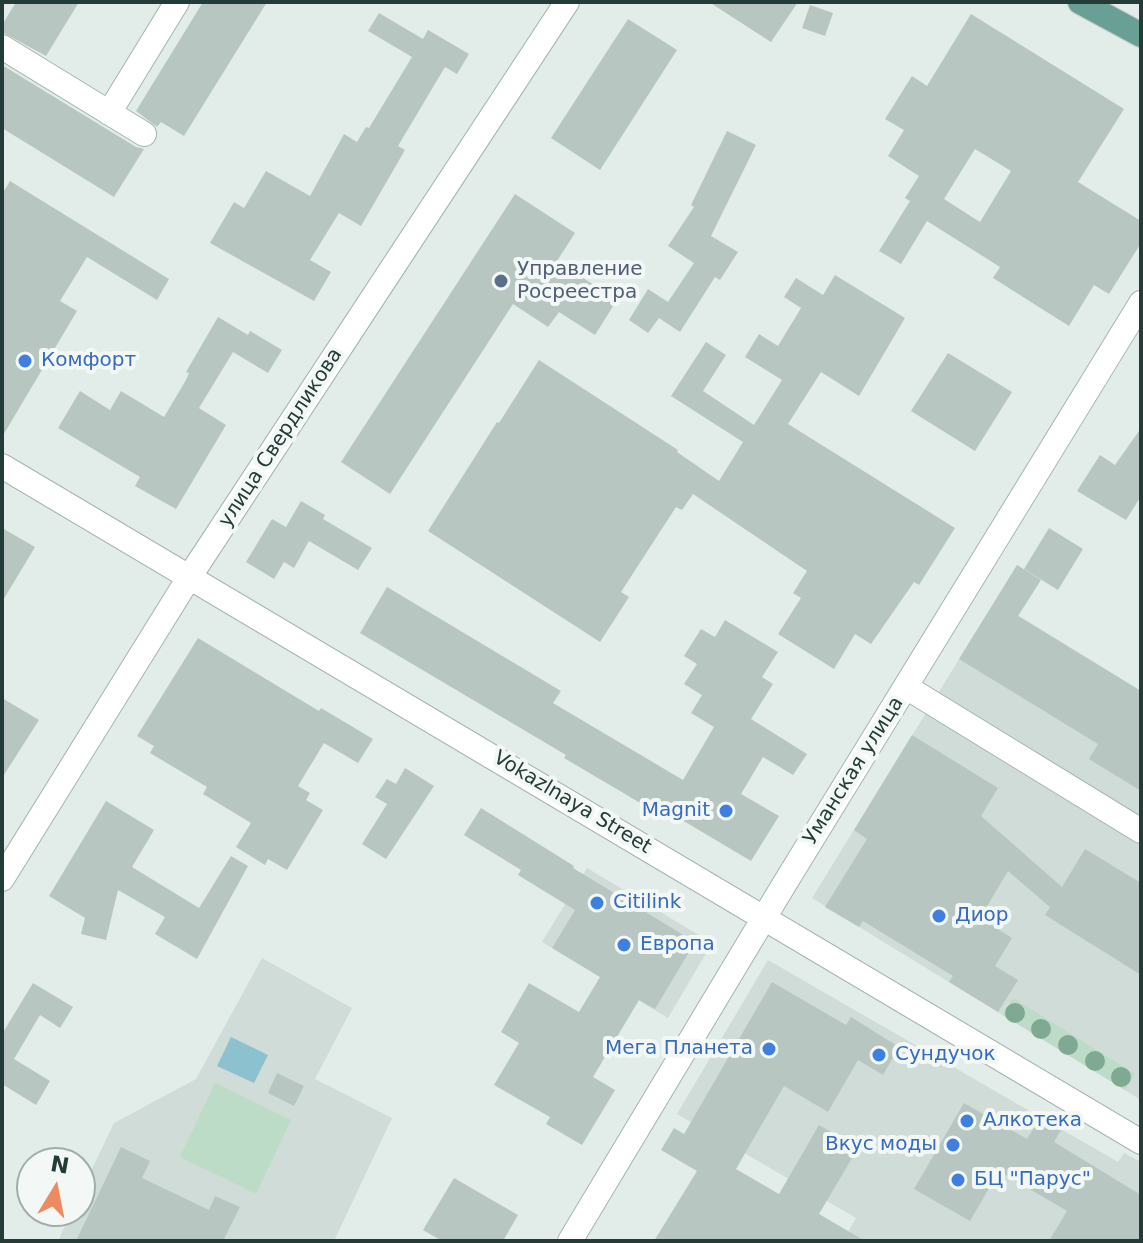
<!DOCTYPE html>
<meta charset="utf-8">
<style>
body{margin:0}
#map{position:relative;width:1143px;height:1243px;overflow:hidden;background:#e2ece8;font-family:"DejaVu Sans",sans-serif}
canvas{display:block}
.frame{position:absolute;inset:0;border:4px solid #233c37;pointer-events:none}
.north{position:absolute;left:16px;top:1147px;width:80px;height:80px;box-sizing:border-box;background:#f3f8f6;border:2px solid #a0adaa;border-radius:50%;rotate:10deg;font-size:22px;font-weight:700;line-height:32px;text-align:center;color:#233c37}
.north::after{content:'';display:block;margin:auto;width:28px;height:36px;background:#ed8a5f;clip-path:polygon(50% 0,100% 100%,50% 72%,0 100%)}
</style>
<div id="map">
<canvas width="1143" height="1243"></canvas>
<div class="frame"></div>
<div class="north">N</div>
</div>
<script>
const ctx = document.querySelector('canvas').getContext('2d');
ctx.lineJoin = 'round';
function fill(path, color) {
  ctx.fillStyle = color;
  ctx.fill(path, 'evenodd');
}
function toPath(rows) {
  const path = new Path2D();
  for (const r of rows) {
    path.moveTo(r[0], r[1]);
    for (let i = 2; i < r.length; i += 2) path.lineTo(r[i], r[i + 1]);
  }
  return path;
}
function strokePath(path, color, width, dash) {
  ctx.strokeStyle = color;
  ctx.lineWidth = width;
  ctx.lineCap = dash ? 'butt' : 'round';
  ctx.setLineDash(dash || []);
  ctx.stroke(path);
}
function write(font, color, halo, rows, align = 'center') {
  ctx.font = font + ' "DejaVu Sans",sans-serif';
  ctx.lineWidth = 8;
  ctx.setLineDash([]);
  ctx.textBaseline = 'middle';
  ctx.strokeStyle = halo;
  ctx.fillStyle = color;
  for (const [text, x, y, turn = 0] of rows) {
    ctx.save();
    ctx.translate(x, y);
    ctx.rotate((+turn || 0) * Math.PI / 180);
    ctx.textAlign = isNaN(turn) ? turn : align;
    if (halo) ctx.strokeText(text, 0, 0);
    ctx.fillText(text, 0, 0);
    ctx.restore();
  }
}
fill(toPath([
 [995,601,1141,691,1141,1100,812,898],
 [587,868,712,943,668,1018,542,942],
 [262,958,352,1008,315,1079,392,1118,334,1241,58,1241,72,1211,80,1211,80,1194,114,1123,196,1079],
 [768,960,1118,1162,1124,1153,1141,1162,1141,1241,843,1241,856,1218,677,1114]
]), '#d0dcd7');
fill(toPath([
 [1013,998,1135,1074,1125,1090,1003,1015],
 [215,1083,291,1120,256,1194,180,1157]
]), '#bcdcc7');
fill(toPath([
 [231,1037,268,1055,254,1083,217,1066]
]), '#8cc1cf');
fill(toPath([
 [16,2,79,2,46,56,2,32,2,25],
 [203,2,267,2,184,136,161,122,157,127,136,111],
 [709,2,798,2,771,42],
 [810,5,833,13,825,36,802,28],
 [379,13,423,39,428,30,469,54,457,74,445,67,398,146,405,150,361,226,339,213,310,260,331,272,314,301,210,243,234,202,244,208,266,171,310,196,344,134,357,142,366,127,369,128,412,57,368,31],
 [971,14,1124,109,1078,182,1141,221,1141,243,1109,294,1094,285,1069,326,993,278,1000,267,927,221,901,264,879,251,910,201,905,198,919,176,888,156,904,130,885,119,912,76,927,86],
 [975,149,1011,171,980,222,944,199],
 [628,19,677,50,600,170,551,138],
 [2,65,136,147,144,149,114,197,2,128],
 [727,131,756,145,711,236,738,252,720,280,715,277,680,332,659,318,648,333,629,320,648,289,668,302,694,263,668,246,694,207,691,205],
 [10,181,169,279,157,300,87,257,60,301,77,311,2,437,2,194],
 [515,194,575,233,557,261,617,300,595,335,559,312,548,327,513,304,390,494,341,462],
 [835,275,905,318,859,396,821,372,788,424,955,528,919,585,914,582,871,644,855,634,834,669,778,634,801,598,793,593,807,571,693,494,682,510,676,507,621,592,629,597,600,642,428,531,497,422,499,423,539,360,678,450,677,452,719,481,743,442,671,396,706,342,726,355,703,391,754,425,782,380,745,357,759,334,778,346,801,308,784,297,796,278,823,295],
 [218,317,248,335,250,331,282,350,268,373,233,352,199,408,226,425,176,509,135,486,140,477,58,428,80,391,110,410,121,391,164,417,186,380,189,373,186,372],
 [948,353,1012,392,975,451,911,411],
 [1141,428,1141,496,1126,520,1077,491,1100,455,1115,465],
 [301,501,325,515,323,519,372,548,358,570,309,541,294,568,284,562,274,579,246,562,272,519,286,527],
 [2,528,35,547,2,602],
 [1049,528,1083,549,1058,590,1024,569],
 [1017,565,1041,580,1018,616,1141,691,1141,791,1089,759,1098,744,959,659],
 [387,587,561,691,553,703,683,780,714,727,691,713,702,695,684,684,697,664,684,656,701,629,715,637,725,620,778,652,762,677,773,684,751,719,807,754,793,775,763,757,741,794,779,816,751,861,645,798,642,804,564,758,566,755,360,633],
 [198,638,319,711,321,708,373,739,358,763,324,743,298,786,310,793,306,800,323,810,287,870,268,859,265,865,236,847,251,823,203,794,207,787,150,753,154,746,137,736],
 [2,698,39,720,2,778],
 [912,735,998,788,981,816,1062,887,1085,849,1141,883,1141,975,1045,915,1050,907,1008,871,980,918,1012,938,995,966,1018,980,998,1012,949,982,953,976,863,921,859,927,825,907,867,839,854,830],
 [405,768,434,786,386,859,362,844,387,804,375,797,387,779,396,784],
 [106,801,154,830,132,867,199,908,231,856,248,866,197,959,155,934,165,917,118,890,106,940,81,934,85,918,49,896],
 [481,808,574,866,573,868,695,942,655,1009,639,1000,593,1077,615,1090,582,1145,546,1124,550,1117,494,1085,519,1043,501,1032,529,983,579,1012,600,977,552,948,575,910,518,875,521,870,464,835],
 [772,982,846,1025,851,1017,899,1047,883,1075,858,1060,828,1112,784,1086,736,1169,779,1194,819,1125,858,1148,819,1214,865,1241,654,1241,697,1171,661,1150,674,1128,684,1134],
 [33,983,73,1007,60,1028,40,1015,14,1059,50,1081,36,1105,2,1084,2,1034],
 [277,1073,304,1086,294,1106,268,1093],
 [964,1103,1027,1139,1040,1118,1061,1130,1054,1142,1141,1195,1141,1241,1049,1241,1067,1211,999,1171,970,1221,914,1189],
 [121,1147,150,1161,142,1178,209,1210,215,1196,240,1207,223,1241,76,1241],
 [454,1178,518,1215,503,1241,442,1241,423,1230]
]), '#b8c6c1');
const minor = toPath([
 [2,47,144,134],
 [109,113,177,2],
 [2,466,1141,1142],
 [906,687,1141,831],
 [2,879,190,576,567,2],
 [570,1241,782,888,1141,303]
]);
const major = toPath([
 [1080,2,1141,35]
]);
strokePath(minor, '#a5b4af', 26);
strokePath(major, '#c1c8c7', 26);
strokePath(minor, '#fff', 24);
strokePath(major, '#68a095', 24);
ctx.fillStyle = '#7fa992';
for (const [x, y] of [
 [1015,1013],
 [1041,1029],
 [1068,1045],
 [1095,1061],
 [1121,1077]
]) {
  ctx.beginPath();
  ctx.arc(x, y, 10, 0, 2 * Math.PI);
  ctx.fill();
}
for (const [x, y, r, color] of [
 [501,281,8,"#5c6f8a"],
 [25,361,8,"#3f7fe0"],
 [726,811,8,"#3f7fe0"],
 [597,903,8,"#3f7fe0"],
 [939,916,8,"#3f7fe0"],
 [624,945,8,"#3f7fe0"],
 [769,1049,8,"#3f7fe0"],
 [879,1055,8,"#3f7fe0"],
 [967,1121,8,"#3f7fe0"],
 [953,1145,8,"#3f7fe0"],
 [958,1180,8,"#3f7fe0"]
]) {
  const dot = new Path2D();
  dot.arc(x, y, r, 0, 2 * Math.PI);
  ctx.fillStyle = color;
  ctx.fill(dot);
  strokePath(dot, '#f3f8f6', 3);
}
write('20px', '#4e5e75', '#f3f8f6', [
 ["Управление",517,270],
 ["Росреестра",517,293]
], 'left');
write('20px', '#366cbe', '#f3f8f6', [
 ["Комфорт",41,361],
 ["Magnit",710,811,"right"],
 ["Citilink",613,903],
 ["Диор",955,916],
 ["Европа",640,945],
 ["Мега Планета",753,1049,"right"],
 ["Сундучок",895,1055],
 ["Алкотека",983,1121],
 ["Вкус моды",937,1145,"right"],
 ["БЦ \"Парус\"",974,1180]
], 'left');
write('20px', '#233c37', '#f3f8f6', [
 ["улица Свердликова",281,438,-57],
 ["Уманская улица",854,771,-58],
 ["Vokazlnaya Street",572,803,31]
]);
</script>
